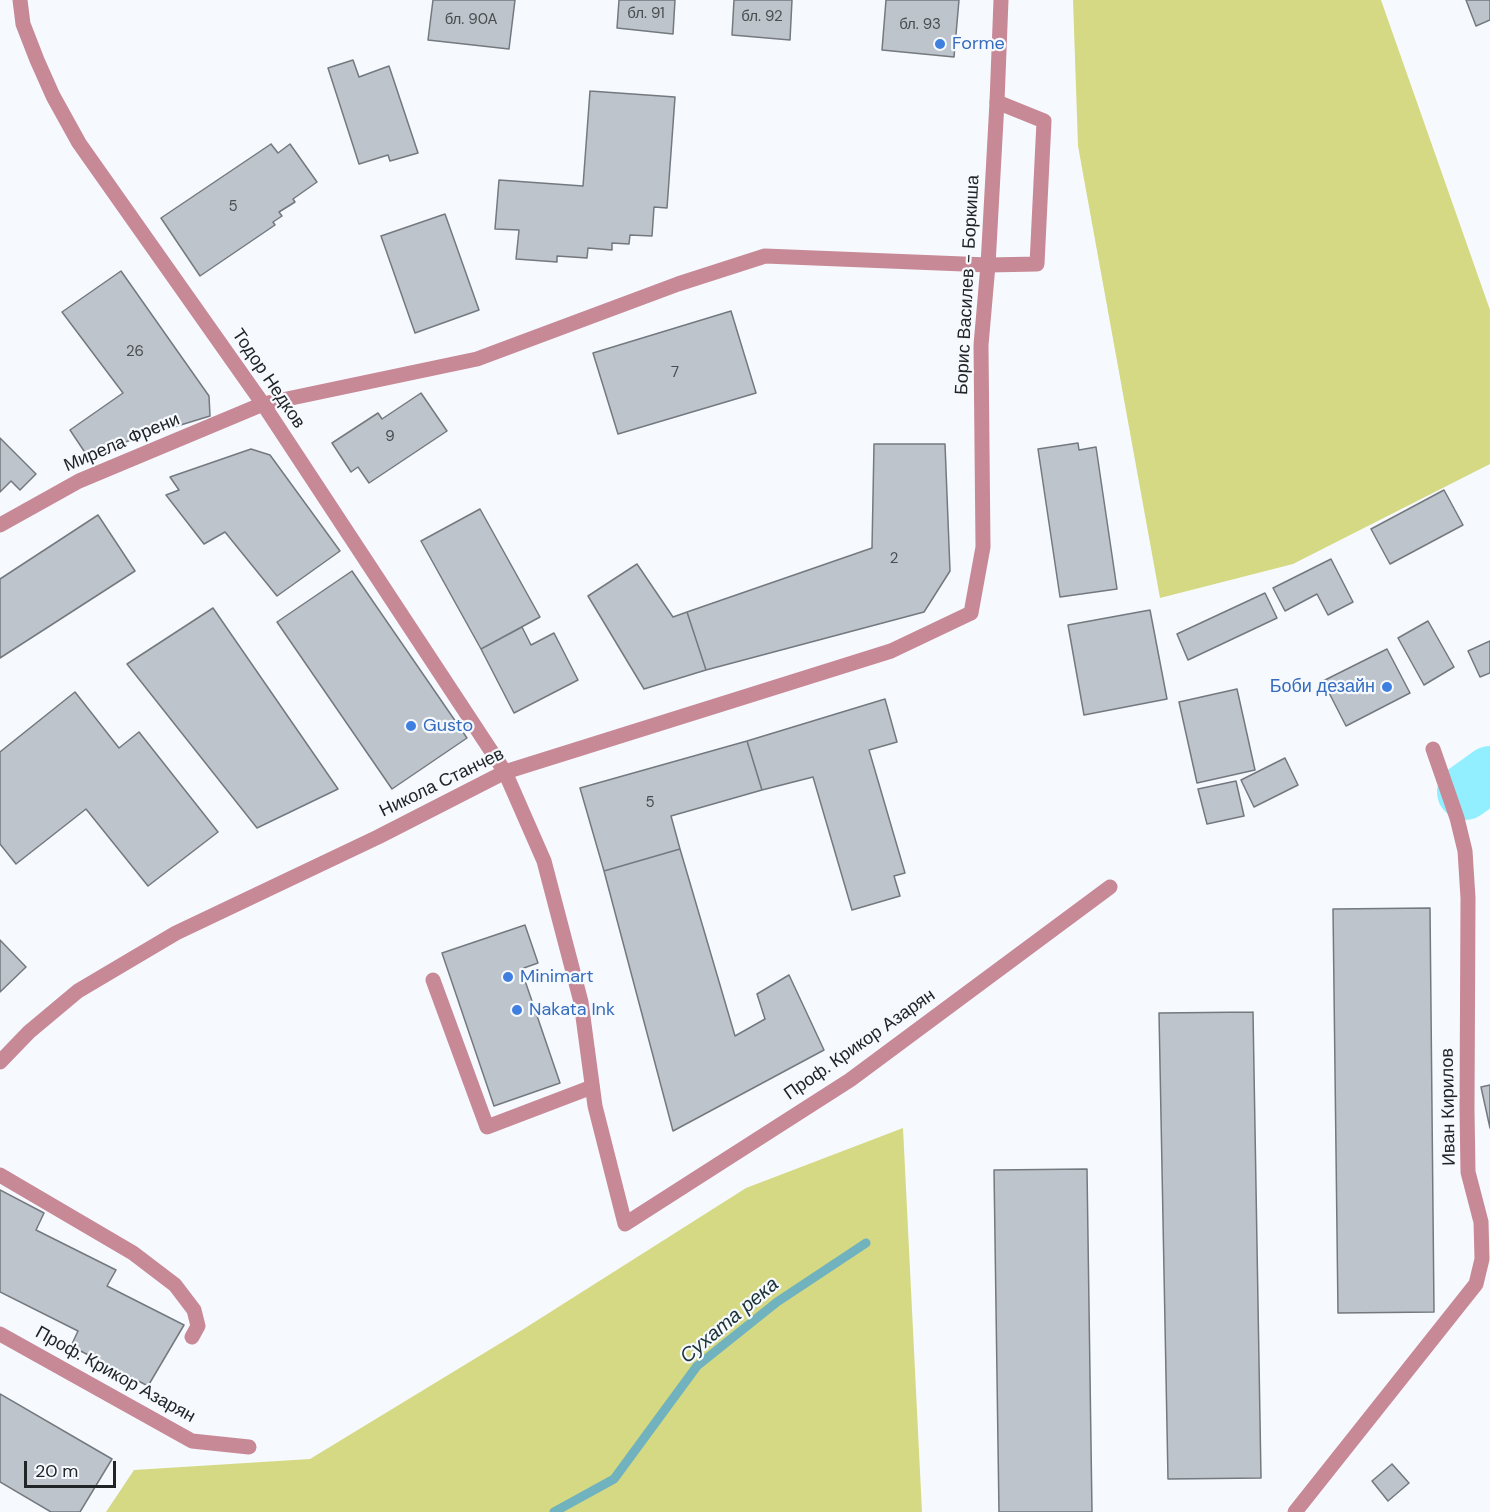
<!DOCTYPE html>
<meta charset="utf-8">
<style>
body{margin:0}
#map{position:relative;width:1490px;height:1512px;overflow:hidden;background:#f6faff;font-family:"DM Sans",sans-serif}
canvas{display:block}
.scale{position:absolute;left:24px;top:1461px;width:92px;height:27px;box-sizing:border-box;border:3px solid #222527;border-top:0;padding-left:8px;font-size:18px;line-height:21px;white-space:nowrap;color:#222527;-webkit-text-stroke:4px #f6faff;paint-order:stroke}
</style>
<div id="map">
<canvas width="1490" height="1512"></canvas>
<div class="scale">20 m</div>
</div>
<script>
const ctx = document.querySelector('canvas').getContext('2d');
ctx.lineJoin = 'round';
function fill(path, color) {
  ctx.fillStyle = color;
  ctx.fill(path, 'evenodd');
}
function toPath(rows) {
  const path = new Path2D();
  for (const r of rows) {
    path.moveTo(r[0], r[1]);
    for (let i = 2; i < r.length; i += 2) path.lineTo(r[i], r[i + 1]);
  }
  return path;
}
function strokePath(path, color, width, dash) {
  ctx.strokeStyle = color;
  ctx.lineWidth = width;
  ctx.lineCap = dash ? 'butt' : 'round';
  ctx.setLineDash(dash || []);
  ctx.stroke(path);
}
function write(font, color, halo, rows, align = 'center') {
  ctx.font = font + ' "DM Sans",sans-serif';
  ctx.lineWidth = 4.5;
  ctx.setLineDash([]);
  ctx.textBaseline = 'middle';
  ctx.strokeStyle = halo;
  ctx.fillStyle = color;
  for (const [text, x, y, turn = 0] of rows) {
    ctx.save();
    ctx.translate(x, y);
    ctx.rotate((+turn || 0) * Math.PI / 180);
    ctx.textAlign = isNaN(turn) ? turn : align;
    if (halo) ctx.strokeText(text, 0, 0);
    ctx.fillText(text, 0, 0);
    ctx.restore();
  }
}
fill(toPath([
 [1073,0,1381,0,1490,310,1490,464,1293,564,1160,598,1078,146],
 [903,1128,922,1512,106,1512,134,1470,310,1459,522,1330,746,1188]
]), '#d5d983');
strokePath(toPath([
 [554,1512,614,1479,697,1366,777,1302,866,1243]
]), '#70b2be', 9);
strokePath(toPath([
 [1465,792,1490,774]
]), '#92efff', 56);
const building = toPath([
 [433,0,515,0,509,49,428,40,433,0],
 [619,0,675,0,673,34,617,28,619,0],
 [734,0,792,0,790,40,732,35,734,0],
 [886,0,959,0,954,57,882,50,886,0],
 [1466,0,1490,0,1490,20,1476,26,1466,0],
 [353,60,359,77,389,66,418,153,390,161,388,155,359,164,328,68,353,60],
 [590,91,675,97,667,208,654,207,652,236,630,235,629,244,612,243,612,250,588,248,587,258,557,256,557,262,516,259,519,230,495,229,499,180,583,186,590,91],
 [271,144,278,153,290,144,317,182,293,199,295,202,279,212,282,216,273,222,275,225,200,276,161,218,271,144],
 [445,214,479,310,415,333,381,236,445,214],
 [121,271,209,396,210,416,86,454,70,430,123,393,62,312,121,271],
 [731,311,756,393,618,434,593,353,731,311],
 [421,393,447,431,369,483,358,467,351,472,332,443,378,413,382,419,421,393],
 [0,438,36,474,20,490,11,481,0,492,0,438],
 [1078,443,1079,450,1096,447,1117,589,1060,597,1038,449,1078,443],
 [874,444,945,444,950,571,924,612,706,670,687,612,872,548,874,444],
 [251,449,270,455,340,551,277,596,225,532,204,544,166,495,179,490,170,477,251,449],
 [1444,490,1463,525,1390,564,1371,529,1444,490],
 [480,509,540,617,481,649,421,541,480,509],
 [98,515,135,571,0,658,0,579,98,515],
 [1331,559,1353,602,1328,615,1317,594,1285,611,1273,588,1331,559],
 [637,564,673,617,687,612,706,670,644,689,588,596,637,564],
 [352,571,467,738,392,789,277,622,352,571],
 [1265,593,1277,618,1188,660,1177,634,1265,593],
 [213,608,338,789,257,828,127,664,213,608],
 [1150,610,1167,699,1084,715,1068,625,1150,610],
 [1428,621,1454,667,1424,685,1398,638,1428,621],
 [522,627,531,645,554,633,578,680,514,713,481,649,522,627],
 [1490,641,1490,673,1480,677,1468,651,1490,641],
 [1387,649,1410,693,1346,726,1323,681,1387,649],
 [1237,689,1255,770,1197,783,1179,702,1237,689],
 [75,692,119,748,139,732,218,832,148,886,86,809,16,864,0,844,0,752,75,692],
 [885,699,897,742,869,750,905,873,894,876,900,896,852,910,813,777,762,790,747,741,885,699],
 [747,741,762,790,671,816,680,849,604,871,580,788,747,741],
 [1285,758,1298,785,1254,807,1241,780,1285,758],
 [1236,781,1244,816,1207,824,1198,789,1236,781],
 [680,849,735,1036,765,1019,757,994,789,975,824,1050,673,1131,604,871,680,849],
 [1430,908,1434,1312,1338,1313,1333,909,1430,908],
 [525,925,538,963,521,969,560,1083,494,1106,442,953,525,925],
 [0,940,26,967,0,992,0,940],
 [1253,1012,1261,1478,1168,1479,1159,1013,1253,1012],
 [1490,1085,1490,1128,1481,1087,1490,1085],
 [1087,1169,1092,1512,999,1512,994,1170,1087,1169],
 [0,1190,44,1213,36,1230,116,1270,107,1286,184,1325,148,1386,71,1346,78,1331,0,1292,0,1190],
 [0,1394,112,1459,80,1512,51,1512,0,1482,0,1394],
 [1392,1464,1409,1483,1388,1501,1372,1481,1392,1464]
]);
fill(building, '#bec4cb');
strokePath(building, '#73797f', 1.5);
strokePath(toPath([
 [988,265,1037,264,1044,121,997,102],
 [433,980,487,1127,592,1087],
 [0,1175,133,1253,175,1285,194,1310,198,1326,192,1337]
]), '#c88997', 15);
strokePath(toPath([
 [20,0,23,24,37,60,53,96,79,143,263,404,505,772,544,861,581,1002,595,1106,625,1224,850,1080,1110,887],
 [0,525,79,481,263,404,477,359,678,284,765,256,988,265],
 [0,1062,29,1032,78,991,176,933,378,837,505,772,891,651,971,613,983,547,981,345,988,265,997,102,1001,0],
 [0,1334,192,1441,249,1447],
 [1295,1512,1476,1284,1482,1259,1481,1222,1468,1172,1467,1109,1468,898,1465,851,1457,818,1433,749]
]), '#c88997', 15);
for (const [x, y, r, color] of [
 [940,44,6,"#3f7fe0"],
 [1387,687,6,"#3f7fe0"],
 [411,726,6,"#3f7fe0"],
 [508,977,6,"#3f7fe0"],
 [517,1010,6,"#3f7fe0"]
]) {
  const dot = new Path2D();
  dot.arc(x, y, r, 0, 2 * Math.PI);
  ctx.fillStyle = color;
  ctx.fill(dot);
  strokePath(dot, '#f6faff', 2);
}
write('15px', '#494d50', null, [
 ["бл. 91",646,14],
 ["бл. 92",762,17],
 ["бл. 90A",471,20],
 ["бл. 93",920,25],
 ["5",233,207],
 ["26",135,352],
 ["7",675,373],
 ["9",390,437],
 ["2",894,559],
 ["5",650,803]
]);
write('18px', '#366cbe', '#f6faff', [
 ["Forme",952,44],
 ["Боби дезайн",1375,687,"right"],
 ["Gusto",423,726],
 ["Minimart",520,977],
 ["Nakata Ink",529,1010]
], 'left');
write('18px', '#222527', '#f6faff', [
 ["Борис Василев - Боркиша",968,285,-87],
 ["Тодор Недков",268,379,56],
 ["Мирела Френи",122,443,-23],
 ["Никола Станчев",442,783,-26],
 ["Проф. Крикор Азарян",860,1045,-35],
 ["Иван Кирилов",1449,1107,-91],
 ["Проф. Крикор Азарян",115,1375,29]
]);
write('italic 20px', '#1c3336', '#f6faff', [
 ["Сухата река",730,1321,-40]
]);
</script>
